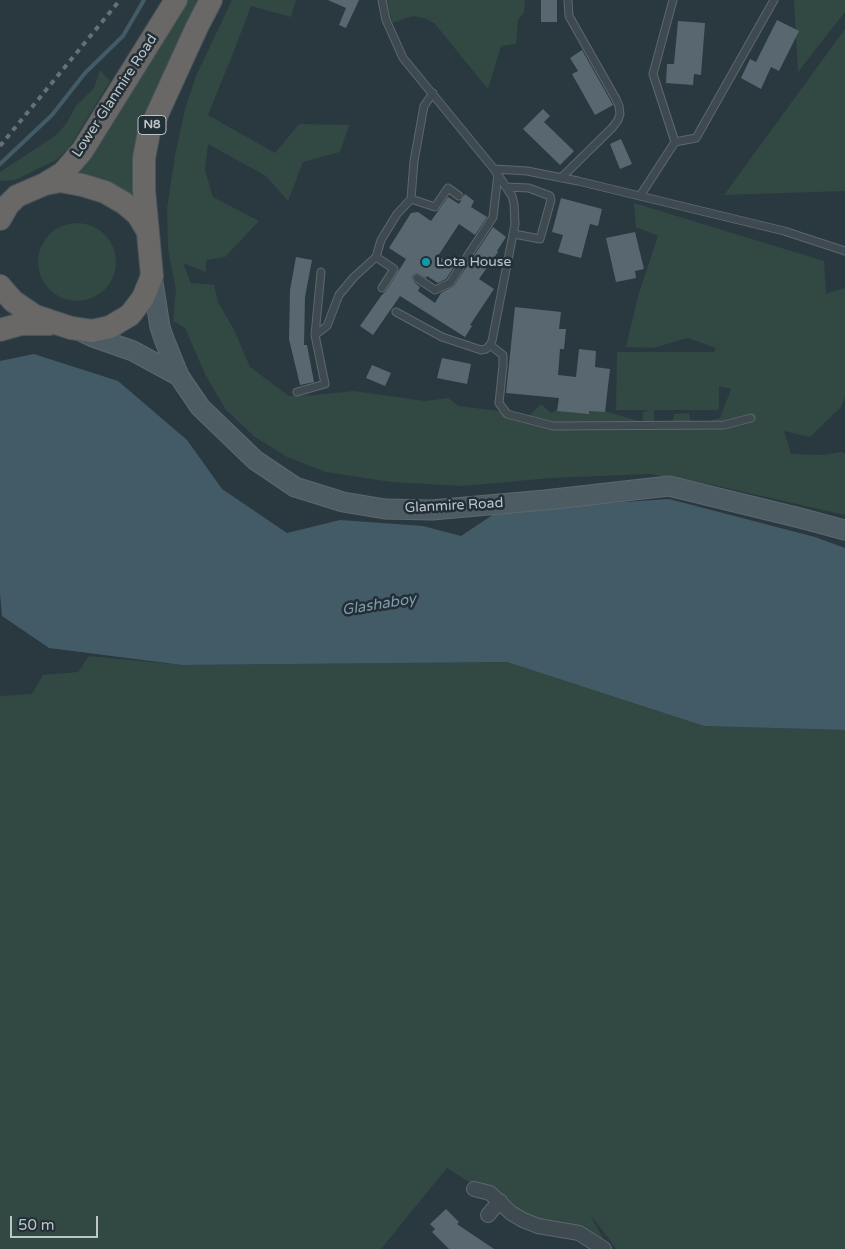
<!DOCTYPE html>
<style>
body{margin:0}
#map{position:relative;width:845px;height:1249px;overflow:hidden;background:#2a3940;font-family:"Varela Round",sans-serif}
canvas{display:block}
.scale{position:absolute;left:10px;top:1216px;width:88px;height:22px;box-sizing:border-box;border:2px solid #bbc5ca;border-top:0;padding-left:6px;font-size:15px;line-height:18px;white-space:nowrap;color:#bbc5ca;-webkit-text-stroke:4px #232f36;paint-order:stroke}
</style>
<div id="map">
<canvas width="845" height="1249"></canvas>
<div class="scale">50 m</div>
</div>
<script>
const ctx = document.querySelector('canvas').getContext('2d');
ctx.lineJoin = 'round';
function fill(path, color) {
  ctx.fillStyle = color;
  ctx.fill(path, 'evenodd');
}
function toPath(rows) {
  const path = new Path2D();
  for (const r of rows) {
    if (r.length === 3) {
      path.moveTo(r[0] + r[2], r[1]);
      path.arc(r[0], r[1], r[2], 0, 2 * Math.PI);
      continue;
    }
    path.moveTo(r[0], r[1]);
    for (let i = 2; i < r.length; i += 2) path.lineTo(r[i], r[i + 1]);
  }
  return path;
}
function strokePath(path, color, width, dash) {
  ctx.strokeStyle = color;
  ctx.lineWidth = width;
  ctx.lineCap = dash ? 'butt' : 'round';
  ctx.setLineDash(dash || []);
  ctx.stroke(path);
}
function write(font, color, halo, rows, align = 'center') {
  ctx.font = font + ' "Varela Round",sans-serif';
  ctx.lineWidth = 5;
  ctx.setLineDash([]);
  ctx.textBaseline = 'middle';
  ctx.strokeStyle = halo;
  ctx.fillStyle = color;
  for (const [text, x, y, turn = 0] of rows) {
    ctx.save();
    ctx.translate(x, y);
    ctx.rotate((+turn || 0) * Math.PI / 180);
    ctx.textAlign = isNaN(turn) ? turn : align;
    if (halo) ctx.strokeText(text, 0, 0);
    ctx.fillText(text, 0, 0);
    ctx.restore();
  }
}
fill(toPath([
 [183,0,201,0,135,200,108,182,84,173,72,172],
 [232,0,296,0,291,17,251,6,234,51,208,115,275,153,299,124,349,125,340,152,303,162,288,201,266,176,208,144,205,170,213,197,259,221,225,257,206,260,206,272,183,263,191,283,214,285,218,302,234,330,250,367,289,396,314,395,354,391,425,401,448,398,459,406,530,415,541,404,551,413,566,405,571,413,601,410,642,422,643,412,649,410,616,410,617,352,714,352,716,348,688,338,653,348,626,347,638,296,658,236,636,227,634,203,824,261,826,294,845,288,845,397,841,407,810,437,784,431,791,454,823,455,842,452,845,454,845,515,709,484,650,474,551,478,463,486,391,482,326,472,287,457,255,437,226,410,206,376,185,328,173,321,176,290,168,249,167,209,175,155,185,109,196,76],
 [719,386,731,389,720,418,691,425,689,413,674,414,672,427,654,423,654,410,719,410],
 [387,0,525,0,524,13,518,20,516,44,501,46,488,89,435,24,427,19,413,16,392,23],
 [794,0,845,0,845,12,798,72],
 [845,29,845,191,724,195],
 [100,70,110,81,69,148,56,160,15,180,0,181,0,172,55,136,66,124,76,106,94,88],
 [77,262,39],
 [89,656,182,665,507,662,704,726,845,730,845,1249,616,1249,607,1236,590,1215,609,1249,538,1226,447,1168,381,1249,0,1249,0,696,32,694,43,675,78,672]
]), '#324843');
fill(toPath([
 [34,354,118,381,187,440,222,489,287,533,340,520,423,526,461,536,500,510,669,499,815,537,845,548,845,730,704,726,507,662,182,665,49,648,2,616,0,593,0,361]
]), '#425b67');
strokePath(toPath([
 [0,164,52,115,85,73,123,36,144,0]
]), '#425b67', 4);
fill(toPath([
 [328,0,359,0,346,28,339,25,346,8],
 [541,0,557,0,557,22,541,22],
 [777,20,799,31,779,71,771,67,761,89,741,78,750,59,756,62],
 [678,21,705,23,701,75,694,74,693,85,666,83,667,64,674,64],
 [582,50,613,105,595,115,572,74,578,71,570,58],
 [543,109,550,116,544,122,574,151,560,165,523,129],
 [621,139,632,164,620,169,610,144],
 [465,194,474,201,471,207,487,217,475,235,459,224,438,256,454,267,446,279,438,283,427,276,426,278,417,273,413,275,412,278,414,282,420,287,418,291,435,303,441,293,454,286,493,227,506,237,497,251,498,252,479,279,494,289,470,325,472,326,465,337,400,296,373,335,360,326,381,296,386,291,406,259,389,248,411,213,418,212,431,221,448,197,459,204],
 [561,198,602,209,598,226,590,224,581,258,558,252,563,235,552,232],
 [635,232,644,269,635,271,636,278,616,282,606,238],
 [296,257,312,260,305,297,304,345,307,345,314,382,300,385,289,339,290,290],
 [515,307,561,312,559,329,566,329,564,349,560,349,558,375,576,377,579,349,596,351,595,367,610,369,605,412,589,411,589,414,557,411,559,398,506,393],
 [442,358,471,364,467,384,437,378],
 [372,365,391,373,385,386,366,378],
 [446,1209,459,1222,457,1224,494,1249,449,1249,432,1232,435,1229,430,1224]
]), '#596870');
const service = toPath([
 [382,0,386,20,403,58,494,169,527,171,578,181,784,231,845,251],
 [673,0,653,74,675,142],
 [561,178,612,128,618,120,620,114,619,106,616,99,569,16,568,0],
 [506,187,529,188,550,196,551,200,540,239,514,234],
 [640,196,675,142,696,138,774,0],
 [411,199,435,207,448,188,459,196],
 [376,257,394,269,382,288],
 [417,278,435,290,450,283,493,217,498,174],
 [396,312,442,337,481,350,486,349,490,345,492,341,515,224,514,204,512,196,494,169],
 [315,335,327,326,339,295,354,277,376,257,381,240,397,214,411,199,414,161,424,106,433,93],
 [490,345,503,355,503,365,499,403,507,414,553,426,724,425,751,418],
 [297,392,325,384,315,335,321,272]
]);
const minor = toPath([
 [474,1189,490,1193,511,1213,523,1220,538,1226,579,1233,604,1249],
 [488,1215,500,1201]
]);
const secondary = toPath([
 [152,276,160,327,164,339,179,376,200,407,255,460,295,487,343,502,385,509,432,510,545,500,669,486,800,518,845,530],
 [78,330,93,337,133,351,179,376]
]);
const trunk = toPath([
 [45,184,63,173,82,151,176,0],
 [0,219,8,205,17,196,45,184,60,181,82,185,105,192,124,203,138,215,147,230],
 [0,286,13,301,35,316,71,328,92,331,110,327,130,315,143,298,152,276,144,190,144,158,149,132,197,27,211,0],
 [0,330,21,324,49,324]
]);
strokePath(service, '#5c686e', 9);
strokePath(minor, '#5c686e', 16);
strokePath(secondary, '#5c686e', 21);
strokePath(trunk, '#49555b', 24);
strokePath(service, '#3e4a50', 7);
strokePath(minor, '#3e4a50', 14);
strokePath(secondary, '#4d5b63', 19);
strokePath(trunk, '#696866', 22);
strokePath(toPath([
 [0,146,120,0]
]), '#637179', 4, [5, 5]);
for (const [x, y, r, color] of [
 [426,262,5,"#0f9aa8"]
]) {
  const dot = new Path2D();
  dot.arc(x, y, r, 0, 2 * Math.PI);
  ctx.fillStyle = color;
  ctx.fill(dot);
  strokePath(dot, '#232f36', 2);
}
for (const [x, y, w] of [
 [152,125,28]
]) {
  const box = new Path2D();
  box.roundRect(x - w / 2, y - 9.5, w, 19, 4);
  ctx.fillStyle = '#232f36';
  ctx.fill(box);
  strokePath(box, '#bbc5ca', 1);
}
write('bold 12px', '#bbc5ca', null, [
 ["N8",152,125]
]);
write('14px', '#bbc5ca', '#232f36', [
 ["Lower Glanmire Road",115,96,-57],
 ["Glanmire Road",454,506,-3]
]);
write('14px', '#bbc5ca', '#232f36', [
 ["Lota House",436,262]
], 'left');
write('italic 15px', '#809caa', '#232f36', [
 ["Glashaboy",379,605,-9]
]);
</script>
